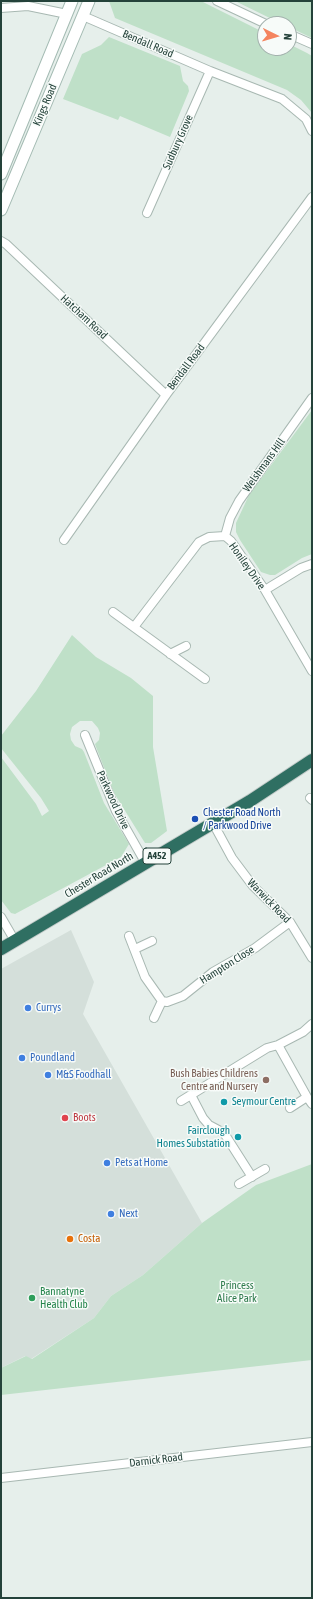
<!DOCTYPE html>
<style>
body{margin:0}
#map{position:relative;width:313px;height:1599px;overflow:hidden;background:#e6efeb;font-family:"Asap Condensed",sans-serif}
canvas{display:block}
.frame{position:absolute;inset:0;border:2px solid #24423a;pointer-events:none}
.north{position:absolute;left:257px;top:16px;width:40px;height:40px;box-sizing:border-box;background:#f7fbf9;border:1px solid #a3b1ad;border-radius:50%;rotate:95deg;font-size:11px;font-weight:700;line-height:16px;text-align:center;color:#24423a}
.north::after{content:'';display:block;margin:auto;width:14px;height:18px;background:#f4845f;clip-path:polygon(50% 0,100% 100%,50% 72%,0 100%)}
</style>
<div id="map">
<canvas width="313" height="1599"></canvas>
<div class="frame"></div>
<div class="north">N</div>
</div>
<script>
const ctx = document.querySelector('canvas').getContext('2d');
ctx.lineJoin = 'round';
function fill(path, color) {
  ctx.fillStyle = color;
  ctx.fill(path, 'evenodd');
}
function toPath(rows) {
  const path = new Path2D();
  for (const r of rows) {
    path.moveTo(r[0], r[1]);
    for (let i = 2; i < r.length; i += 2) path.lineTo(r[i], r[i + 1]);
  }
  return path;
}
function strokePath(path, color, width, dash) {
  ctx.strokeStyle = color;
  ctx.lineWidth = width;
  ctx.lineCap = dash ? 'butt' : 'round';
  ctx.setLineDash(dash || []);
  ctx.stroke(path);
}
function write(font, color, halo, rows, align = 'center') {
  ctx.font = font + ' "Asap Condensed",sans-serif';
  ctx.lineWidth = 3;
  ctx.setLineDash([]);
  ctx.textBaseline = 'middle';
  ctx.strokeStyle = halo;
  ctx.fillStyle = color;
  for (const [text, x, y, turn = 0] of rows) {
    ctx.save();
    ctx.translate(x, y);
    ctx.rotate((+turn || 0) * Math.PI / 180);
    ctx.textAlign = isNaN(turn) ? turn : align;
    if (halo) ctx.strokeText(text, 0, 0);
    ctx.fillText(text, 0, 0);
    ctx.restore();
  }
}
fill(toPath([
 [71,930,94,982,83,1014,202,1223,143,1275,111,1296,94,1318,31,1359,25,1356,1,1368,1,969]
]), '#d4dfda');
fill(toPath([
 [109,1,201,1,265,33,265,48,289,48,289,44,307,53,312,56,312,113,301,100,287,90,115,18],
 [235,1,312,1,312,38,289,27,289,24,282,24],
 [109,37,180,66,183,81,188,86,189,91,170,137,120,116,118,120,63,99,82,54,101,45],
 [312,410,312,554,302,558,275,575,270,575,261,572,240,540,236,532,236,523,249,495],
 [72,635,96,657,131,678,153,696,153,747,167,831,151,843,145,843,114,793,96,747,95,744,99,740,100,733,98,728,92,721,80,721,72,727,70,734,71,740,75,746,82,749,84,752,104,803,129,844,121,857,15,914,11,913,1,900,1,757,36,804,42,816,49,811,41,798,1,748,1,736,36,691],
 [312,1164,312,1360,1,1395,1,1368,26,1356,32,1359,94,1318,111,1296,143,1275,202,1223,256,1185]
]), '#bfe0c8');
const street = toPath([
 [217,1,266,24],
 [1,8,28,6,67,14],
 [83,16,210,71,282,99,306,119,312,131],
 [289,34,312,44],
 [147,213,210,71],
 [1,241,6,244,166,395],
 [225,536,230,518,239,501,312,398],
 [64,540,166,395,312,197],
 [265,590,301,568,312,564],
 [113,612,205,679],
 [134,627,199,542,209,537,225,536,231,541,265,590,312,671],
 [170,654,186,646],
 [85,735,116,811,145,862],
 [310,798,312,800],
 [213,823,232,858,253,886,290,922,312,958],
 [1,917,15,941],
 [129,936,145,977,162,1001,167,1002,183,996,213,972,255,948,290,922],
 [135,949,152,941],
 [154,1018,162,1001],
 [278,1045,307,1097],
 [191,1095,203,1118,209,1125,224,1133,252,1177],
 [181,1101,267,1048,278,1045,303,1032,312,1024],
 [290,1108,307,1097,312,1104],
 [239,1184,265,1169],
 [1,1478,312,1442]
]);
const secondary = toPath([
 [1,174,72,1],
 [1,210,89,1]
]);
const highway = toPath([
 [1,949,250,801,312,760]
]);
strokePath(street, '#a8b8b2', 10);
strokePath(secondary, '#a4bbb3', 13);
strokePath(highway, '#c2cac8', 14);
strokePath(street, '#fff', 8);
strokePath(secondary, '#fff', 11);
strokePath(highway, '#2f6f62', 12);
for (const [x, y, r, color] of [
 [195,819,4,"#1a4fb4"],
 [28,1008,4,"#3f7fe0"],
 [22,1058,4,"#3f7fe0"],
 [48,1075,4,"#3f7fe0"],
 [266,1080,4,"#8d6e63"],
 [224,1102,4,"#0f9aa8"],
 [65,1118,4,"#e0444e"],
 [238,1137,4,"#0f9aa8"],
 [107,1163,4,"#3f7fe0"],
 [111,1214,4,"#3f7fe0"],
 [70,1239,4,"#e8710a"],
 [32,1298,4,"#2e9e5b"]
]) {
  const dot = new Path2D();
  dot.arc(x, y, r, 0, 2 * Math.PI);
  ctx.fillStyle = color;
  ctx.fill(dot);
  strokePath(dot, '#f7fbf9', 1.5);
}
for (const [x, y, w] of [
 [157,856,28]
]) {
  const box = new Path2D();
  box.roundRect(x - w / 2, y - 8, w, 16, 3);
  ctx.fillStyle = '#f7fbf9';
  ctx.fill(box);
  strokePath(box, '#24423a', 1);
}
write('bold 10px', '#24423a', null, [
 ["A452",157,856]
]);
write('11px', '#24423a', '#f7fbf9', [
 ["Bendall Road",148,44,23],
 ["Kings Road",45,105,-67],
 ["Sudbury Grove",178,142,-66],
 ["Hatcham Road",84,317,43],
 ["Bendall Road",186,367,-53],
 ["Welshmans Hill",264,465,-54],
 ["Honiley Drive",247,566,55],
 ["Parkwood Drive",113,800,65],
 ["Chester Road North",99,875,-31],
 ["Warwick Road",269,901,46],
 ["Hampton Close",227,965,-32],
 ["Darnick Road",156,1460,-7]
]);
write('11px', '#164399', '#f7fbf9', [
 ["Chester Road North",203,813],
 ["/ Parkwood Drive",203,826]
], 'left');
write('11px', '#366cbe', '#f7fbf9', [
 ["Currys",36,1008],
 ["Poundland",30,1058],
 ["M&S Foodhall",56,1075],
 ["Pets at Home",115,1163],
 ["Next",119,1214]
], 'left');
write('11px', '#785e54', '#f7fbf9', [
 ["Bush Babies Childrens",258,1074],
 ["Centre and Nursery",258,1087]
], 'right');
write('11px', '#0d838f', '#f7fbf9', [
 ["Seymour Centre",232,1102],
 ["Fairclough",230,1131,"right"],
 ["Homes Substation",230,1144,"right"]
], 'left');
write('11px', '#be3a42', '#f7fbf9', [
 ["Boots",73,1118]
], 'left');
write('11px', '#c56008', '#f7fbf9', [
 ["Costa",78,1239]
], 'left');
write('11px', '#2d7a4b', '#f7fbf9', [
 ["Princess",237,1286],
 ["Alice Park",237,1299]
]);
write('11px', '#27864d', '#f7fbf9', [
 ["Bannatyne",40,1292],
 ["Health Club",40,1305]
], 'left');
</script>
